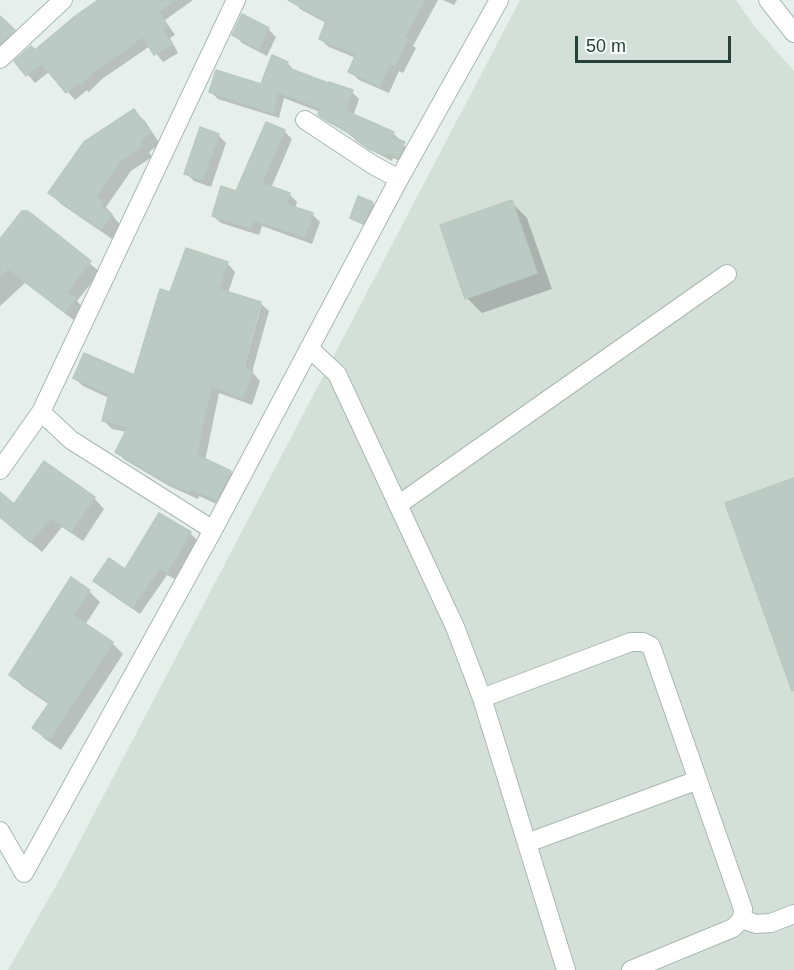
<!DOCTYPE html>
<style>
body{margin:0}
#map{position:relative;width:794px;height:970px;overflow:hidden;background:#e6efeb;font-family:Helvetica,sans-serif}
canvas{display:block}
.scale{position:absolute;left:575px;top:36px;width:156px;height:27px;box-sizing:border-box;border:3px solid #24423a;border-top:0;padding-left:8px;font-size:18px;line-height:21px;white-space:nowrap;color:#24423a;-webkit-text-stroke:4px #f7fbf9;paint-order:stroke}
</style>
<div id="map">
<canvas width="794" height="970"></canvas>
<div class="scale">50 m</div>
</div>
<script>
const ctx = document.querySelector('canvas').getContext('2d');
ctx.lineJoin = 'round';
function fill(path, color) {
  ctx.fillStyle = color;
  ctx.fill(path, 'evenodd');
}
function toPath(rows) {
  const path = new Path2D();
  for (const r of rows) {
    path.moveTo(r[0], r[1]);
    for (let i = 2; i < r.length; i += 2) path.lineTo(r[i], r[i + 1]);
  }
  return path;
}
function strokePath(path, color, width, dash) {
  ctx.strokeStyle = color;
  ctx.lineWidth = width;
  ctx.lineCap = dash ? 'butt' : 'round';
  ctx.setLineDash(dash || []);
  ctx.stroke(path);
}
fill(toPath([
 [520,0,736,0,755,27,794,71,794,970,8,970,61,877]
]), '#d4dfda');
fill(toPath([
 [101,0,193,0,165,20,175,35,170,38,178,53,163,62,150,46,102,79,89,92,87,90,75,100,50,71,35,83,16,61,35,52],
 [292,0,438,0,413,46,416,48,403,73,399,71,389,93,359,80,350,71,356,58,329,47,320,39,326,23,300,9],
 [443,0,457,0,454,5],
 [242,16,268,29,276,37,267,56,242,43,234,35],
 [0,18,21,38,0,58],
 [287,63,294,70,293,72,352,92,359,99,353,116,393,133,400,140,399,142,411,151,405,163,393,158,392,161,365,147,346,132,326,121,319,114,320,112,284,98,279,118,218,99,211,92,261,86],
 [134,111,145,121,160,144,149,152,152,157,131,171,106,207,121,226,112,239,61,204,50,193],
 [284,131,292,139,271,188,289,194,297,202,295,208,312,214,320,222,312,244,262,226,259,235,221,223,213,216,237,193],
 [218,135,226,143,211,187,194,181,186,173],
 [511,202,527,218,552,289,482,313,467,298],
 [372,203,376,207,366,226,351,217],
 [25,210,100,272,77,301,84,309,75,321,25,283,0,306,0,241],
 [227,263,235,272,228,293,260,303,269,311,252,372,260,381,252,405,219,393,205,461,231,472,239,481,225,508,199,496,198,499,169,486,125,460,116,452,127,432,112,429,104,421,109,398,83,386,74,378,135,377,171,294],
 [258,306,261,306,242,375,239,374],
 [94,498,104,509,83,541,62,527,42,552,0,517,0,504,15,506],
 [190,533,197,540,175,579,167,575,140,614,103,588,95,581,126,571],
 [89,591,100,602,85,625,112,643,123,654,61,750,45,739,34,728,50,705,22,686,11,675]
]), '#0003');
const building = toPath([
 [98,0,175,0,159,12,168,27,163,30,172,44,154,55,143,37,94,72,80,85,78,83,66,93,42,64,26,76,14,61,31,46,35,50,74,17,98,0],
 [288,0,425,0,405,37,408,39,395,66,390,64,380,86,348,72,356,54,319,39,326,21,288,0],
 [242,14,269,28,259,49,232,35,242,14],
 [0,16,15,30,0,44,0,16],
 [272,55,288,62,286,67,328,83,329,82,353,90,346,111,394,132,392,137,405,142,398,157,386,152,385,155,369,149,356,140,358,137,341,129,342,127,329,122,318,115,320,108,278,92,273,113,209,92,216,70,261,84,272,55],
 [134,109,151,133,140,141,143,146,120,161,96,197,103,202,101,206,112,214,101,230,48,193,84,142,134,109],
 [266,122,285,130,262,183,290,193,286,204,313,213,305,237,254,220,251,228,212,216,221,186,236,191,266,122],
 [200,127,219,134,203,180,184,174,200,127],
 [358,196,373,202,363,224,350,218,358,196],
 [512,200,537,273,465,299,440,225,512,200],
 [22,211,28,211,91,261,67,292,76,298,65,312,8,269,0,276,0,239,22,211],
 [186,248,228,262,219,289,261,302,243,368,253,371,243,398,211,386,197,455,231,471,216,500,191,489,189,492,159,478,115,452,128,427,102,421,109,394,73,378,84,353,134,375,160,289,170,292,186,248],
 [44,461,95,497,71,532,51,518,30,542,0,517,0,492,14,504,44,461],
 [794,478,794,690,792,691,725,503,794,478],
 [159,513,191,532,167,573,160,568,132,608,93,581,109,558,125,569,159,513],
 [71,577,90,590,73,615,113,642,49,740,32,728,50,702,9,675,71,577]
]);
fill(building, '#bbcac4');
strokePath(building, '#b8c9c2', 1.5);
const minor = toPath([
 [768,0,794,33],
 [0,59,63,0],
 [305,120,373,165,399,179],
 [309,348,337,374,455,627,482,698,566,970],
 [0,470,41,412],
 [398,505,727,274],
 [213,530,71,440,41,412,236,0],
 [482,698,631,642,643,642,651,646,743,909,742,919,733,928,631,970],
 [0,831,24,873],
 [527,843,698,780],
 [24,873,213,530,399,179,499,0],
 [742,919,756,924,771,923,794,914]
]);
strokePath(minor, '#a8b8b2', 20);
strokePath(minor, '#fff', 18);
</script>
